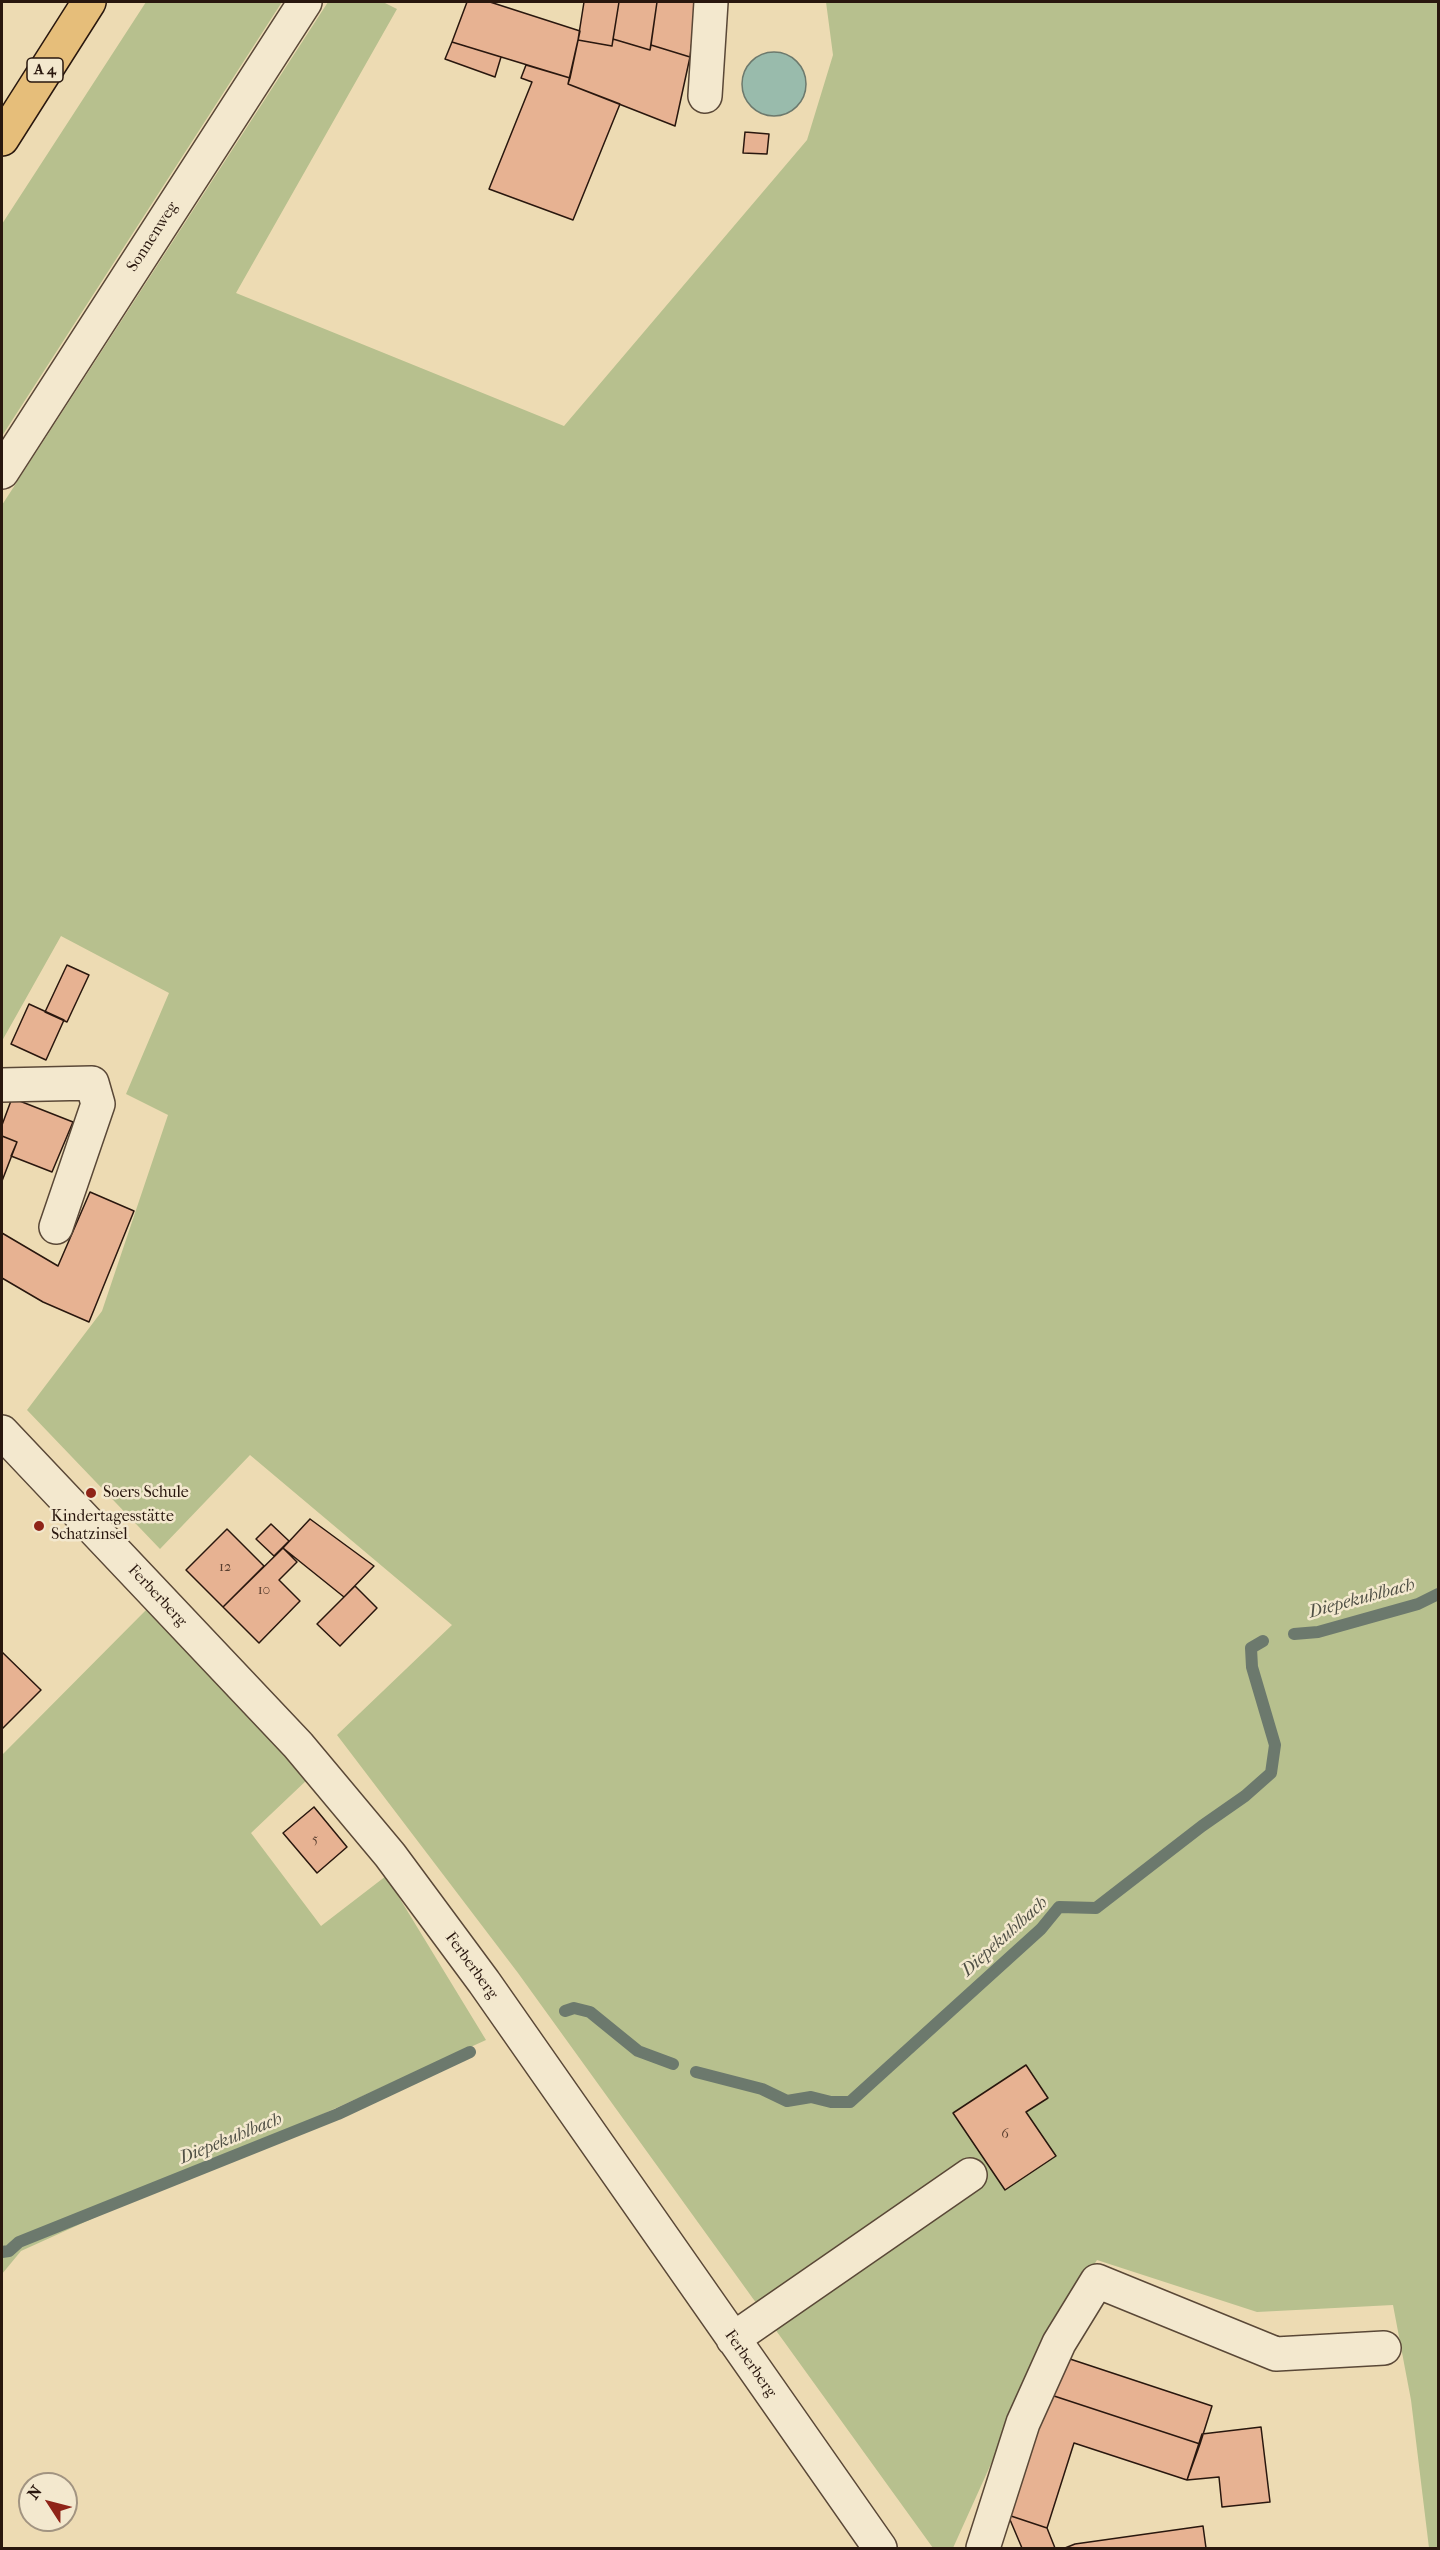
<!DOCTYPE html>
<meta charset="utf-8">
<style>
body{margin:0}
#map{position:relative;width:1440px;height:2550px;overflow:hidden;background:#eddbb3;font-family:"IM FELL French Canon",serif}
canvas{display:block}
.frame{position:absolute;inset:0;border:3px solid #29170e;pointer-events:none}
.north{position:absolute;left:18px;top:2472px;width:60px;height:60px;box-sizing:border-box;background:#f3e8ce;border:2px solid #a29481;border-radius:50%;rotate:306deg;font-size:16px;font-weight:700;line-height:24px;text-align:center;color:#29170e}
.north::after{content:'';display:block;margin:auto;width:21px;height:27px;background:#8f2418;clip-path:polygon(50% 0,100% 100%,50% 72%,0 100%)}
</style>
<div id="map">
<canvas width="1440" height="2550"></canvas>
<div class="frame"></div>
<div class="north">N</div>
</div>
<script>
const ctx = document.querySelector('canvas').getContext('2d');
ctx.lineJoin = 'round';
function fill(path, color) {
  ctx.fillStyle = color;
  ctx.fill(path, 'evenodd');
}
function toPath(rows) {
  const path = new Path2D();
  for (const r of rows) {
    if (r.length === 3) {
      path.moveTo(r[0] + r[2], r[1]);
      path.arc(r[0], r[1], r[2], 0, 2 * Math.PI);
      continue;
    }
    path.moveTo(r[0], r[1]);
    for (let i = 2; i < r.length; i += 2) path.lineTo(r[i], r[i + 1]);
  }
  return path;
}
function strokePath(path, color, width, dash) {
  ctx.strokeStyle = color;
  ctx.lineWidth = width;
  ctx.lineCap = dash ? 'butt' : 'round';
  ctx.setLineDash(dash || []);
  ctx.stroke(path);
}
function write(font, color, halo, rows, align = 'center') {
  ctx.font = font + ' "IM FELL French Canon",serif';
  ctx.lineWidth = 5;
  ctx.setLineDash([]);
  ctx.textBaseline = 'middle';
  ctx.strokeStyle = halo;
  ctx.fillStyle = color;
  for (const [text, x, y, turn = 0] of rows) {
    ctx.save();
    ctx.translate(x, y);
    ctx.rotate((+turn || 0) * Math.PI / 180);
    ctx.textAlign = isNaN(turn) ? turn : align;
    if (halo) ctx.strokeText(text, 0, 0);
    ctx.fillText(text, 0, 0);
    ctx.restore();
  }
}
fill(toPath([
 [146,2,282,2,2,436,2,224],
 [328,2,383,2,397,9,236,293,564,426,807,140,833,55,826,2,1438,2,1438,2548,1429,2548,1411,2400,1393,2305,1257,2312,1097,2260,1046,2342,953,2548,933,2548,518,1973,337,1735,452,1625,250,1455,160,1549,27,1410,102,1311,168,1115,126,1094,169,993,61,936,2,1041,2,505],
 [151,1605,309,1778,251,1833,321,1926,386,1876,486,2040,21,2251,2,2274,2,1755]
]), '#b7c08e');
const water = toPath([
 [774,84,32]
]);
fill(water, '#99bbac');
strokePath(water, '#6c796d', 1.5);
strokePath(toPath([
 [1294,1634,1318,1632,1418,1604,1438,1594],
 [565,2011,574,2008,590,2012,638,2051,673,2064],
 [696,2072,762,2089,787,2101,811,2097,831,2102,850,2102,1041,1929,1059,1907,1096,1908,1202,1826,1245,1796,1271,1773,1275,1745,1252,1667,1251,1648,1263,1641],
 [2,2252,9,2251,19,2242,338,2114,470,2052]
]), '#6c796d', 12);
const building = toPath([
 [467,2,490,2,580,31,570,78,452,42,467,2],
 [584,2,619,2,612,46,578,40,584,2],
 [619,2,657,2,650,50,613,39,619,2],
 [657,2,697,2,690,57,651,45,657,2],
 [613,39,650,50,651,45,690,57,675,126,568,84,578,40,612,46,613,39],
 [452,42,501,57,495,77,445,59,452,42],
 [526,65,570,78,568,84,620,104,573,220,489,189,532,82,521,78,526,65],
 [745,132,769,134,767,154,743,153,745,132],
 [67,965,89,975,67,1022,45,1012,67,965],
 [29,1004,64,1020,46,1060,11,1044,29,1004],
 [12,1098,73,1122,52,1172,11,1156,17,1142,2,1136,2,1125,12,1098],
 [2,1136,17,1142,2,1181,2,1136],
 [90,1192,134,1211,89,1322,43,1302,2,1278,2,1233,58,1266,90,1192],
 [310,1519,374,1566,344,1597,283,1548,310,1519],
 [271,1524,289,1541,274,1556,256,1539,271,1524],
 [227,1529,264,1566,223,1607,186,1570,227,1529],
 [283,1548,297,1562,279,1580,300,1601,259,1643,223,1607,283,1548],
 [355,1586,377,1608,340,1646,317,1624,355,1586],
 [2,1652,41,1690,2,1729,2,1652],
 [314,1807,347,1847,317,1873,283,1833,314,1807],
 [1026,2065,1048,2098,1026,2112,1056,2156,1005,2190,953,2113,1026,2065],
 [1061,2356,1212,2406,1200,2444,1048,2394,1061,2356],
 [1048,2394,1200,2444,1187,2480,1074,2443,1047,2528,1008,2515,1048,2394],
 [1261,2427,1270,2502,1222,2507,1219,2477,1187,2480,1202,2434,1261,2427],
 [1008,2515,1047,2528,1055,2548,1022,2548,1008,2515],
 [1203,2526,1206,2548,1065,2548,1075,2544,1203,2526]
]);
fill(building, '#e7b292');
strokePath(building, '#29170e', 1.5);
const minor = toPath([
 [705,96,711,2],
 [2,472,305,2],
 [2,1085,92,1083,98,1104,56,1227],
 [2,1432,298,1745,390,1855,484,1982,880,2548],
 [733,2339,970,2175],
 [983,2548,1023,2423,1059,2343,1097,2281,1276,2354,1384,2348]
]);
const highway = toPath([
 [2,139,89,2]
]);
strokePath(minor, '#5a4837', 36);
strokePath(highway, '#29170e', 36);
strokePath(minor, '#f3e8ce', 33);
strokePath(highway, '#e6be7a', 33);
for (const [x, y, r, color] of [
 [91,1493,6,"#8f2418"],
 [39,1526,6,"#8f2418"]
]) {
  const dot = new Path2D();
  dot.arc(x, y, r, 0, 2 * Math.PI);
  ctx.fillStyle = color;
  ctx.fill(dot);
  strokePath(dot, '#f3e8ce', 2);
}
write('14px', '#583e2f', null, [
 ["12",225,1568],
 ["10",264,1591],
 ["5",315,1840],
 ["6",1005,2135]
]);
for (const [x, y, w] of [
 [45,70,36]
]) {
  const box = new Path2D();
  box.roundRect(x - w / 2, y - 12, w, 24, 4.5);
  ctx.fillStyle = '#f3e8ce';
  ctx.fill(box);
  strokePath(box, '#29170e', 1.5);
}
write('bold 15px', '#29170e', null, [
 ["A 4",45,70]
]);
write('16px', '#29170e', '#f3e8ce', [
 ["Sonnenweg",153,237,-57],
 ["Ferberberg",157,1596,47],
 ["Ferberberg",471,1966,54],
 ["Ferberberg",750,2364,55]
]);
write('16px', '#29170e', '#f3e8ce', [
 ["Soers Schule",103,1493],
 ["Kindertagesstätte",51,1517],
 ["Schatzinsel",51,1535]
], 'left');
write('italic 18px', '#505045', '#f3e8ce', [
 ["Diepekuhlbach",1362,1599,-15],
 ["Diepekuhlbach",1005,1937,-42],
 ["Diepekuhlbach",231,2139,-22]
]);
</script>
